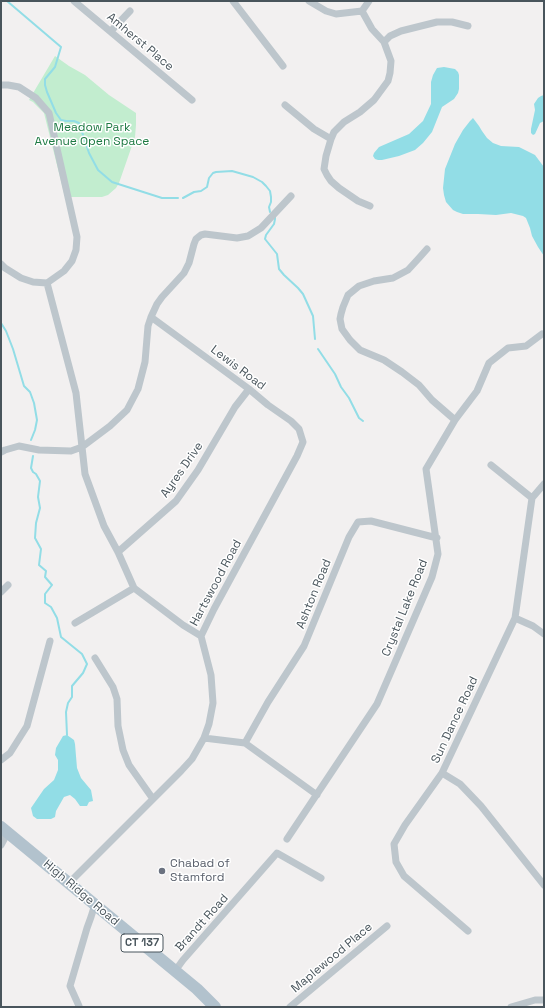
<!DOCTYPE html>
<style>
body{margin:0}
#map{position:relative;width:545px;height:1008px;overflow:hidden;background:#f2f0f0;font-family:"Space Grotesk",sans-serif}
canvas{display:block}
.frame{position:absolute;inset:0;border:2px solid #49555c;pointer-events:none}
</style>
<div id="map">
<canvas width="545" height="1008"></canvas>
<div class="frame"></div>
</div>
<script>
const ctx = document.querySelector('canvas').getContext('2d');
ctx.lineJoin = 'round';
function fill(path, color) {
  ctx.fillStyle = color;
  ctx.fill(path, 'evenodd');
}
function toPath(rows) {
  const path = new Path2D();
  for (const r of rows) {
    path.moveTo(r[0], r[1]);
    for (let i = 2; i < r.length; i += 2) path.lineTo(r[i], r[i + 1]);
  }
  return path;
}
function strokePath(path, color, width, dash) {
  ctx.strokeStyle = color;
  ctx.lineWidth = width;
  ctx.lineCap = dash ? 'butt' : 'round';
  ctx.setLineDash(dash || []);
  ctx.stroke(path);
}
function write(font, color, halo, rows, align = 'center') {
  ctx.font = font + ' "Space Grotesk",sans-serif';
  ctx.lineWidth = 3;
  ctx.setLineDash([]);
  ctx.textBaseline = 'middle';
  ctx.strokeStyle = halo;
  ctx.fillStyle = color;
  for (const [text, x, y, turn = 0] of rows) {
    ctx.save();
    ctx.translate(x, y);
    ctx.rotate((+turn || 0) * Math.PI / 180);
    ctx.textAlign = isNaN(turn) ? turn : align;
    if (halo) ctx.strokeText(text, 0, 0);
    ctx.fillText(text, 0, 0);
    ctx.restore();
  }
}
fill(toPath([
 [55,56,69,66,85,75,109,95,136,113,136,125,135,137,119,183,116,188,108,195,102,197,65,197,44,113,33,102,29,100]
]), '#c2edcf');
fill(toPath([
 [444,67,455,69,458,72,459,75,459,89,458,93,454,99,442,107,432,132,423,143,415,150,399,156,382,160,378,160,375,159,373,156,374,153,379,147,409,134,423,121,431,104,431,82,433,75,437,68],
 [544,95,544,121,540,123,535,134,533,135,531,133,531,129,535,110,534,104,538,98,541,96],
 [473,118,479,126,482,131,487,138,493,143,501,146,519,147,535,155,544,167,544,256,538,247,532,236,530,228,526,218,523,216,511,213,496,215,478,214,463,214,457,212,453,210,446,202,444,195,443,188,445,169,455,144,463,130,470,121],
 [67,735,74,740,75,744,77,768,81,778,91,790,93,801,89,802,87,806,80,806,75,799,70,795,64,797,56,811,55,817,51,819,37,819,33,816,31,808,44,789,54,780,58,770,58,760,55,755,56,748,63,736]
]), '#92dde6');
strokePath(toPath([
 [7,1,61,47,55,67,45,79,45,85,47,92,56,113,61,120,66,121,74,121,79,123,89,153,98,170,112,182,162,198,178,198],
 [183,198,194,192,201,191,207,187,209,178,213,173,216,172,232,171,253,177,262,182,266,186,270,191,271,197,271,202,269,207,270,212],
 [275,217,275,219,274,224,266,235,265,239,277,254,279,269,284,275,298,288,303,294,313,316,315,339],
 [1,323,6,331,13,349,24,386,30,392,34,403,37,420,35,430,31,440],
 [318,349,335,374,341,387,349,398,359,418,363,421],
 [33,456,31,468,33,472,36,474,40,481,38,497,40,508,36,523,35,538,41,549,39,565,46,571,45,577,52,585,45,594,45,603,51,607,57,618,61,637,82,654,87,664,83,673,72,686,72,697,68,703,66,712,67,735]
]), '#92dde6', 2);
strokePath(toPath([
 [74,1,192,100],
 [233,1,283,66],
 [309,1,326,11,336,14,362,11],
 [369,1,362,11,372,29,384,42,391,61,390,73,388,81,374,100,360,112,344,122,334,132,331,139,326,156,324,169,327,175,331,181,339,188,358,201,370,206],
 [111,31,130,11],
 [384,42,390,36,401,31,437,22,452,22,468,26],
 [1,85,8,85,19,87,36,98,49,113,77,237,76,250,72,261,64,271,47,283],
 [285,105,314,129,331,139],
 [427,249,419,258,408,270,393,278,374,281,359,286,348,295,343,307,341,314,340,319,342,329,350,340,360,350,384,360,402,372,419,385,432,400,455,420],
 [1,264,5,268,21,278,33,282,47,283],
 [47,283,76,393,85,474,104,526,118,552,134,588,183,625,201,636],
 [1,452,5,450,19,446,39,450,71,451,82,447,110,426,127,410,138,389,145,362,148,326,151,317,157,304,162,297,184,273,189,263,194,244,196,239,201,235,205,234,237,238,248,236,261,228,291,196],
 [491,465,532,498],
 [118,552,126,545,176,501,198,470,235,407,249,389],
 [1,592,8,585],
 [515,618,533,626,544,634],
 [75,623,134,588],
 [95,658,113,687,117,699,118,726,123,750,129,765,153,799],
 [204,738,245,743,317,795],
 [245,743,268,702,304,646,349,537,358,522,371,521,437,538],
 [1,760,10,753,27,726,50,641],
 [442,773,460,784,481,806,544,885],
 [287,839,377,704,432,577,438,554,426,469,455,420,477,391,489,363,508,348,526,346,542,334],
 [1,845,8,832],
 [69,883,181,771,192,759,204,738,209,724,213,703,211,675,201,636,214,609,297,456,303,442,299,429,291,421,268,405,249,389,151,317],
 [468,931,404,876,396,862,394,844,405,825,442,773,515,618,532,498,544,484],
 [175,971,183,960,277,853,321,878],
 [79,1006,70,986,87,928,91,917,95,904],
 [290,1007,387,926],
 [511,1007,535,1000,544,1000]
]), '#bdc6cc', 7);
strokePath(toPath([
 [1,827,197,989,215,1007]
]), '#b2c2cd', 12);
for (const [x, y, r, color] of [
 [162,871,4,"#6b7280"]
]) {
  const dot = new Path2D();
  dot.arc(x, y, r, 0, 2 * Math.PI);
  ctx.fillStyle = color;
  ctx.fill(dot);
  strokePath(dot, '#fff', 1.5);
}
for (const [x, y, w] of [
 [142,943,42]
]) {
  const box = new Path2D();
  box.roundRect(x - w / 2, y - 9, w, 18, 3);
  ctx.fillStyle = '#fff';
  ctx.fill(box);
  strokePath(box, '#49555c', 1);
}
write('bold 11px', '#49555c', null, [
 ["CT 137",142,943]
]);
write('12px', '#49555c', '#fff', [
 ["Amherst Place",140,42,40],
 ["Lewis Road",238,368,37],
 ["Ayres Drive",182,470,-55],
 ["Hartswood Road",216,583,-62],
 ["Ashton Road",314,594,-68],
 ["Crystal Lake Road",405,608,-68],
 ["Sun Dance Road",455,720,-65],
 ["High Ridge Road",81,893,40],
 ["Brandt Road",202,923,-48],
 ["Maplewood Place",332,958,-40]
]);
write('12px', '#1e7a43', '#fff', [
 ["Meadow Park",92,128],
 ["Avenue Open Space",92,142]
]);
write('12px', '#5b616d', '#fff', [
 ["Chabad of",170,864],
 ["Stamford",170,878]
], 'left');
</script>
